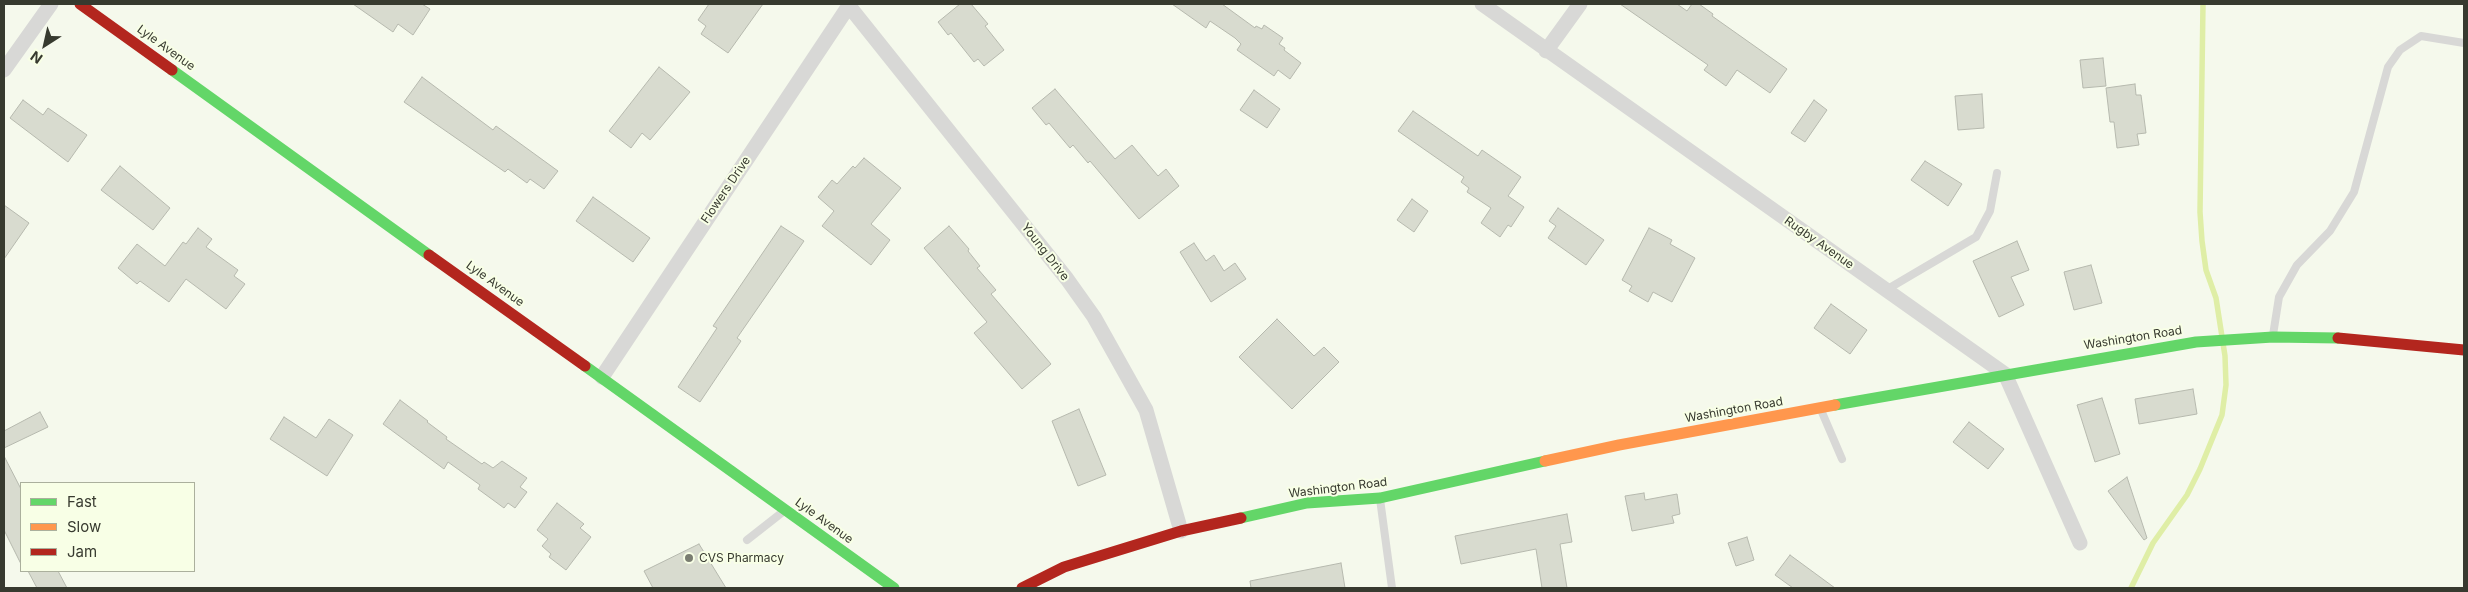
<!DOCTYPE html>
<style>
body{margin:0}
#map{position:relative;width:2468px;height:592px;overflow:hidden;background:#f5f9ec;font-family:Inter,sans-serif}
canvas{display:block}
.frame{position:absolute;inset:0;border:5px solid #373a2f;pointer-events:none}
.legend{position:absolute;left:20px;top:482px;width:175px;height:90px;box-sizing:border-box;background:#f8ffe6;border:1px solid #abb09d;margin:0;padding:6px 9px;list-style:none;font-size:15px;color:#373a2f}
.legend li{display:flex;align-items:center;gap:10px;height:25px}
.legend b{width:25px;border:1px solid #abb09d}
.north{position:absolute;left:20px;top:20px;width:50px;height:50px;-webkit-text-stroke:4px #f8ffe6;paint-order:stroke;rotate:215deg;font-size:14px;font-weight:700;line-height:20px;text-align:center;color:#373a2f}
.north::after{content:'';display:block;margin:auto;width:18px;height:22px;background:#373a2f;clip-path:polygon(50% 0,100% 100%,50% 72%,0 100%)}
</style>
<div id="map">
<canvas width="2468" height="592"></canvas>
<div class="frame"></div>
<ul class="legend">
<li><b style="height:6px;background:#63d668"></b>Fast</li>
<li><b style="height:6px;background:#ff974d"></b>Slow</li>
<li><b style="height:6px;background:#b3261e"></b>Jam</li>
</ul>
<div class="north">N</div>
</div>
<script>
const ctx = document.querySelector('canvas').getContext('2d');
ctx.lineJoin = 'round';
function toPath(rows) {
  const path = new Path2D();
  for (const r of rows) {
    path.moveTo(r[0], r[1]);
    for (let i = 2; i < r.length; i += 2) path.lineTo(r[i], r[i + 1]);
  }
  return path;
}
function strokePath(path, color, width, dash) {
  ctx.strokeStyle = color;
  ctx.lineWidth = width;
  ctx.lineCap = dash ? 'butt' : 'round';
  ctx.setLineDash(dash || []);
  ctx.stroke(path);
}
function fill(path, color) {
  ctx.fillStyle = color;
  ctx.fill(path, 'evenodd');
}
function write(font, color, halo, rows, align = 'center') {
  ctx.font = font + ' Inter,sans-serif';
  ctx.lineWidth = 4;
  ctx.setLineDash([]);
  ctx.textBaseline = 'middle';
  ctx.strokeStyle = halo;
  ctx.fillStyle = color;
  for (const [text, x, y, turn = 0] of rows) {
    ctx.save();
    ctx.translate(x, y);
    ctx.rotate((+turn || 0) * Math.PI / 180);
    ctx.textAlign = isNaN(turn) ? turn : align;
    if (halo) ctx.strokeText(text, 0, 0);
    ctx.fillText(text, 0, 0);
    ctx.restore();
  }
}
strokePath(toPath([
 [2131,588,2153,543,2187,495,2200,469,2222,415,2226,385,2225,356,2216,298,2206,270,2202,241,2200,212,2203,4]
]), '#dfeea6', 5.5);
const building = toPath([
 [353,4,422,4,430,9,413,35,398,24,393,32,353,4],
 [709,4,763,4,728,53,701,34,706,26,698,20,709,4],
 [960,4,971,4,988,24,985,26,1004,50,984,66,978,59,974,62,951,33,948,35,938,22,960,4],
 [1172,4,1222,4,1255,28,1256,26,1262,29,1264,25,1283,38,1279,44,1285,48,1284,50,1301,63,1290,79,1278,70,1274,76,1237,50,1241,44,1235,38,1210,21,1206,28,1172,4],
 [1620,4,1677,4,1687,11,1692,4,1699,4,1713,14,1712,16,1787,69,1770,93,1737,70,1726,86,1704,70,1708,65,1620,4],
 [2103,58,2106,86,2083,88,2080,60,2103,58],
 [659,67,690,92,650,140,642,133,631,148,609,131,659,67],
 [422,77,493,130,496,126,558,171,544,189,530,179,527,183,508,169,505,172,404,102,422,77],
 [2135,84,2136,95,2141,95,2146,133,2137,134,2139,145,2117,148,2114,122,2110,122,2106,88,2135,84],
 [1055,89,1115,159,1132,145,1158,176,1166,169,1179,186,1139,219,1090,161,1088,163,1073,145,1070,148,1049,123,1046,125,1032,108,1055,89],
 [1254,90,1280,109,1267,128,1240,110,1254,90],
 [1982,94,1984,128,1958,130,1955,96,1982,94],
 [23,100,43,115,48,108,87,135,68,162,10,118,23,100],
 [1814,100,1827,110,1805,142,1791,133,1814,100],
 [1413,111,1478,156,1482,150,1521,177,1508,196,1524,207,1511,227,1508,225,1500,237,1481,223,1491,208,1467,192,1469,188,1461,182,1464,177,1398,131,1413,111],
 [864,158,901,188,871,224,890,240,871,265,822,226,834,211,818,197,832,180,837,184,853,166,855,168,864,158],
 [1925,161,1962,184,1948,206,1911,180,1925,161],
 [120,166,170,208,153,230,101,190,120,166],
 [593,197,650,238,633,262,576,221,593,197],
 [1412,199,1428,211,1414,232,1397,220,1412,199],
 [4,205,29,223,4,259,4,205],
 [1558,208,1604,240,1586,265,1548,238,1556,226,1549,221,1558,208],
 [781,226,804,241,737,338,741,341,700,402,678,387,717,328,713,326,781,226],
 [949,226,969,249,968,251,980,266,977,268,996,290,991,294,1051,364,1022,389,974,333,987,322,924,248,949,226],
 [198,228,212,239,206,247,238,270,234,276,245,284,226,309,186,279,169,302,140,281,137,284,118,268,137,244,165,266,183,242,186,244,198,228],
 [1649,228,1672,240,1670,244,1695,258,1672,302,1653,292,1648,302,1629,291,1632,286,1622,280,1649,228],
 [2017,241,2029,270,2011,277,2024,305,1999,317,1973,261,2017,241],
 [1194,243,1206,261,1214,255,1224,271,1235,263,1246,279,1211,302,1180,252,1194,243],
 [2091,265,2102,303,2074,310,2064,272,2091,265],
 [1831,304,1867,330,1850,354,1814,328,1831,304],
 [1277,319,1314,356,1324,347,1339,362,1292,409,1239,357,1277,319],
 [2193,389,2197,414,2139,424,2135,399,2193,389],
 [2102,398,2120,454,2095,462,2077,405,2102,398],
 [400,400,428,421,427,422,447,437,446,439,482,464,484,462,493,468,502,461,527,478,520,487,527,492,515,508,508,503,504,508,478,489,480,485,448,462,444,469,383,424,400,400],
 [1079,409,1106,475,1078,486,1052,421,1079,409],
 [40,412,48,427,4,448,4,431,40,412],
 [284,417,316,438,329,419,353,435,327,476,270,439,284,417],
 [1969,422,2004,449,1988,469,1953,442,1969,422],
 [4,456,21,489,21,564,4,530,4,456],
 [2127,477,2147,538,2144,540,2108,491,2127,477],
 [1644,493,1645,500,1677,494,1680,514,1672,516,1674,523,1632,531,1625,496,1644,493],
 [557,503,584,524,580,528,591,537,566,570,549,557,551,554,542,546,548,539,537,530,557,503],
 [1567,514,1572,542,1560,544,1567,588,1542,588,1536,549,1461,564,1455,536,1567,514],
 [1747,537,1754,560,1736,566,1728,543,1747,537],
 [699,544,726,588,653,588,644,571,699,544],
 [1790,555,1835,588,1793,588,1775,575,1790,555],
 [1341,563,1345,588,1251,588,1250,581,1341,563],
 [28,571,58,571,67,588,37,588,28,571]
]);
fill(building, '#d8dbcf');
strokePath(building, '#b6b9ae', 1);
strokePath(toPath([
 [1886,290,1976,237,1990,211,1997,173],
 [2273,335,2279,297,2297,265,2330,231,2354,192,2388,67,2400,50,2421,36,2464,43],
 [1821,410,1842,459],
 [1380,499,1392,588],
 [747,540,784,511]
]), '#d8d8d6', 8);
strokePath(toPath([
 [1482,4,2005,374,2080,543],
 [849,6,1067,279,1094,317,1146,410,1181,531],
 [1546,51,1580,4],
 [4,70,51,4],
 [602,377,850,4]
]), '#d8d8d6', 15);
strokePath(toPath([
 [172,70,429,255],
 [585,366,894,588],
 [1835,405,2196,342,2273,337,2338,338],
 [1241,518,1307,503,1380,498,1545,461]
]), '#63d668', 11);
strokePath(toPath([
 [1545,461,1619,445,1835,405]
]), '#ff974d', 11);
strokePath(toPath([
 [80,4,172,70],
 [429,255,585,366],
 [2338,338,2464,350],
 [1022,588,1064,567,1181,531,1241,518]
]), '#b3261e', 11);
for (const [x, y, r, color] of [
 [689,558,5,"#7a7d71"]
]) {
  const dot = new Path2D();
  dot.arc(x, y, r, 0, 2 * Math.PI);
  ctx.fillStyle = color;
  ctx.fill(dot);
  strokePath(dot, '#f8ffe6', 2);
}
write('12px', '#373a2f', '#f8ffe6', [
 ["Lyle Avenue",166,48,36],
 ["Flowers Drive",726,190,-56],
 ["Rugby Avenue",1819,243,35],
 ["Young Drive",1045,252,52],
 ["Lyle Avenue",495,284,36],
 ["Washington Road",2133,338,-9],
 ["Washington Road",1734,410,-10],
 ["Washington Road",1338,488,-7],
 ["Lyle Avenue",824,521,36]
]);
write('12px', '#373a2f', '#f8ffe6', [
 ["CVS Pharmacy",699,558]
], 'left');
</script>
